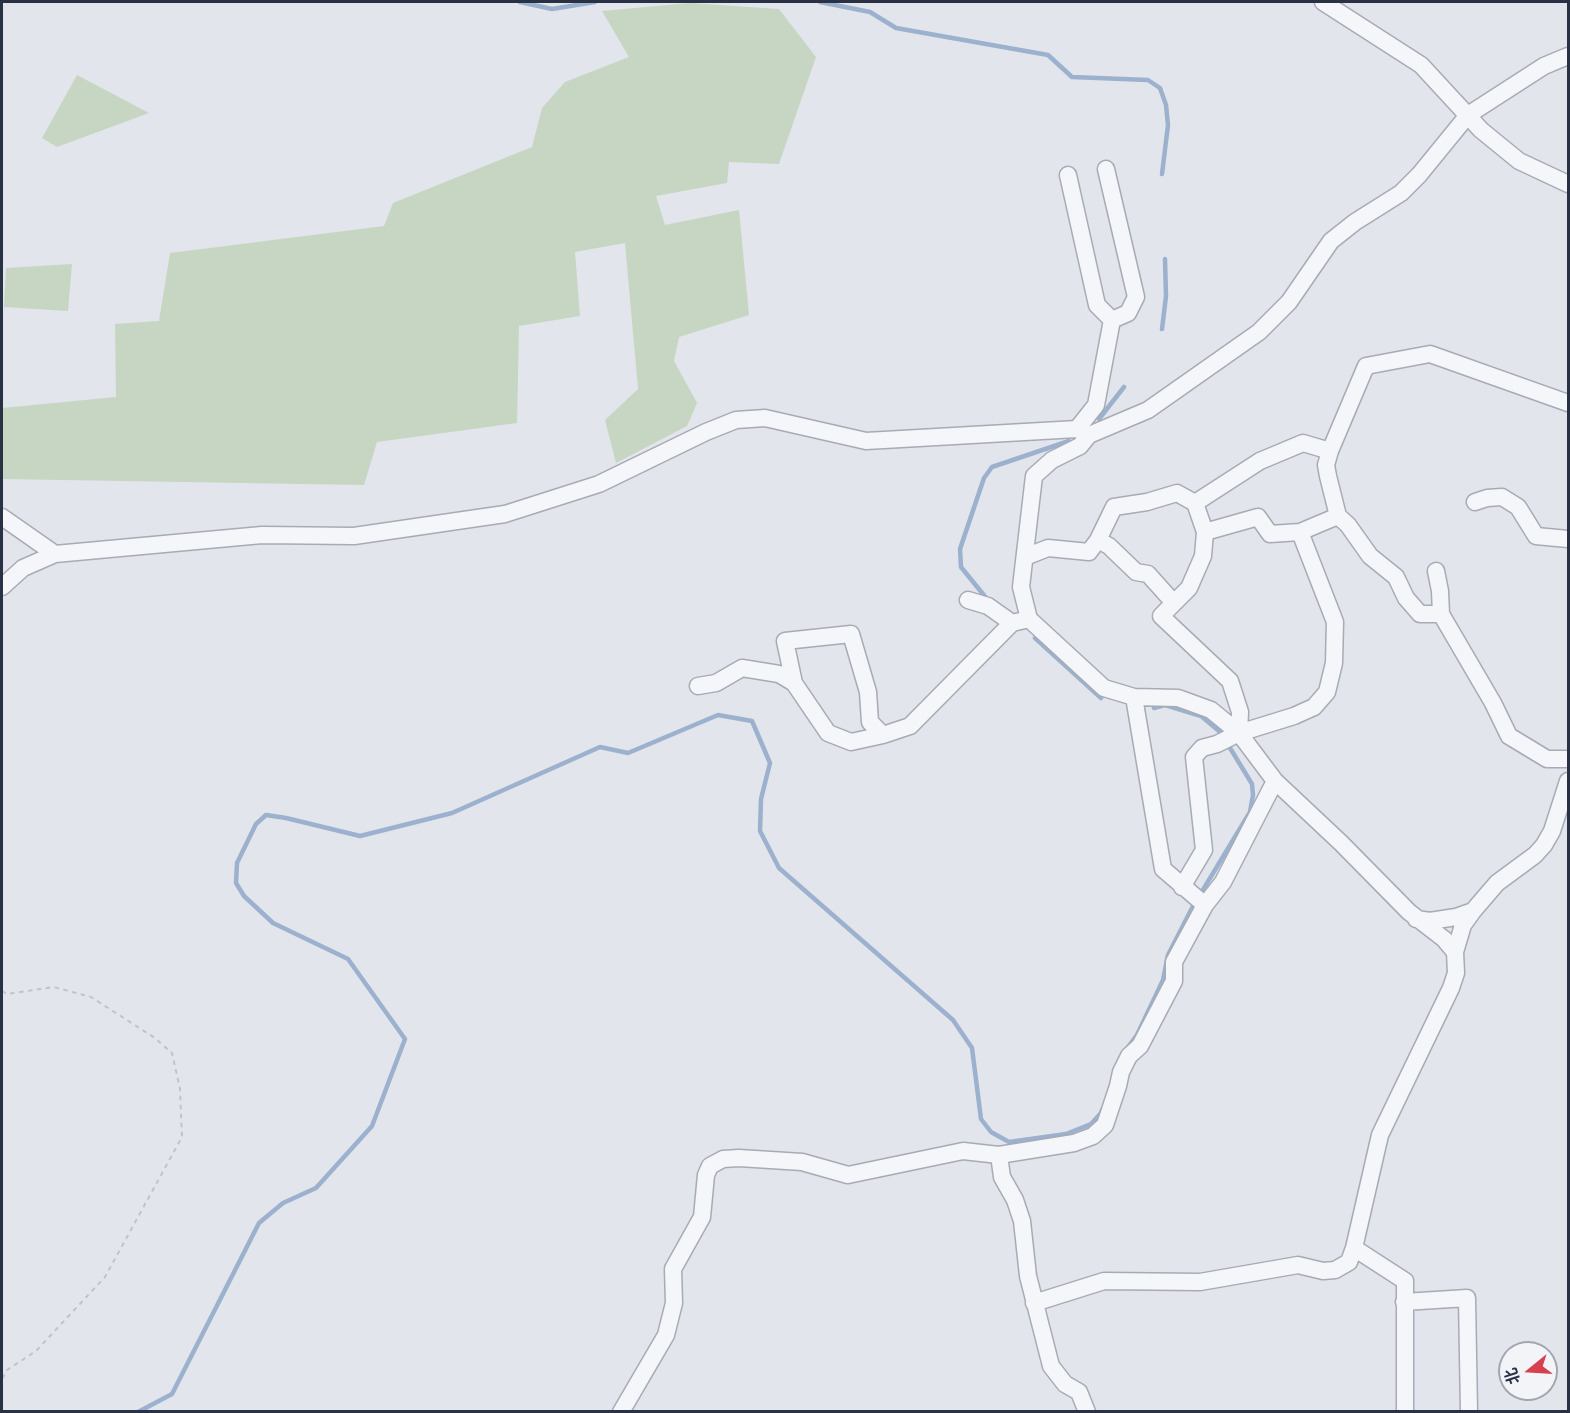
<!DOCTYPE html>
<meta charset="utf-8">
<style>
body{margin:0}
#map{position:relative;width:1570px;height:1413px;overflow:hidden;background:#e2e5eb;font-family:Jost,"Noto Sans SC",sans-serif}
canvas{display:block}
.frame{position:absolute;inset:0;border:3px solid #293145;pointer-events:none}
.north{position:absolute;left:1498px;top:1341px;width:60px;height:60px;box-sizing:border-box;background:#f2f4f8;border:2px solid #a2a6b0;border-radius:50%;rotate:252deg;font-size:16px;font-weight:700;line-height:24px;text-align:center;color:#293145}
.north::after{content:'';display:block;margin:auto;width:21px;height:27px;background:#d7404f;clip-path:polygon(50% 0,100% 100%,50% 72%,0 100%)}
</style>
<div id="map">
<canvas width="1570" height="1413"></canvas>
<div class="frame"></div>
<div class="north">北</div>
</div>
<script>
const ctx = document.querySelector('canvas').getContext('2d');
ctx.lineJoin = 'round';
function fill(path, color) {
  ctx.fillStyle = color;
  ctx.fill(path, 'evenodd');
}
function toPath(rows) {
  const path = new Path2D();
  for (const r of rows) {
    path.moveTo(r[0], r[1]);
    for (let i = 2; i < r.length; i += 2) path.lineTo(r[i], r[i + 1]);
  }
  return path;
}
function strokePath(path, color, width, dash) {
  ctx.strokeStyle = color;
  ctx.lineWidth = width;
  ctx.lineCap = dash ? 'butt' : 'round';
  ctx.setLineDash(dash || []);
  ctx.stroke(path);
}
fill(toPath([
 [690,3,779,9,816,57,779,164,729,162,727,183,656,196,665,225,739,210,749,315,679,337,674,361,697,403,687,426,616,463,605,420,638,389,625,243,575,252,580,316,519,326,517,423,377,442,364,485,2,479,2,408,116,397,115,324,159,321,170,253,384,226,393,203,532,147,542,108,565,82,629,57,602,11],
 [77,75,149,113,57,147,42,138],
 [72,264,68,311,4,307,6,268]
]), '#c6d6c3');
strokePath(toPath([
 [520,2,552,9,595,2],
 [820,2,870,12,896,28,1048,55,1072,77,1148,80,1160,88,1166,105,1168,125,1162,174],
 [1162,329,1166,296,1165,259],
 [1099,419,1124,387],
 [987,599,961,567,960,549,984,478,992,467,1069,441],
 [1035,638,1101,698],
 [1154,708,1165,705,1201,716,1219,731,1223,736],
 [1128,1047,1137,1035,1163,980,1168,955,1192,908,1250,812,1253,795,1252,784,1227,743],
 [138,1412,172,1394,259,1223,283,1203,316,1188,372,1126,405,1039,348,959,273,923,244,896,236,883,237,863,256,824,266,815,286,818,360,836,452,813,600,747,628,753,718,715,752,721,770,763,761,799,760,831,779,868,953,1020,972,1048,981,1119,991,1132,1009,1142,1066,1134,1091,1124,1101,1113,1102,1110]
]), '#9bb1cd', 4.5);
const minor = toPath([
 [1323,2,1421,65,1481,130,1519,161,1568,184],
 [1068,175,1097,305,1112,320,1128,313,1136,297,1106,169],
 [1077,429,1096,405,1112,320],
 [1475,502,1487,498,1502,497,1518,507,1536,536,1568,539],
 [1195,503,1260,461,1303,443,1330,451],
 [1338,516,1348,525,1370,556,1396,577,1406,598,1420,614,1441,614,1493,703,1509,736,1547,759,1568,759],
 [2,517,55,554],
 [1205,532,1258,517,1270,534,1300,532],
 [1098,540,1109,546,1136,572,1148,574,1174,603],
 [1025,557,1048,548,1089,552,1098,540,1114,507,1147,502,1177,493,1195,503,1205,532,1203,556,1189,588,1161,616,1230,681,1240,712,1239,733],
 [1436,571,1440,591,1441,614],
 [2,587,23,568,55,554,262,535,354,536,505,514,599,484,706,432,736,420,765,418,866,441,1077,429,1089,435],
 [968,600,988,606,1012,623],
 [794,683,785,641,851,634,868,692,870,722,883,735],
 [698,686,716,683,742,668,779,674,794,683,828,733,851,742,883,735,910,726,1012,623,1029,619],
 [1134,697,1163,869,1205,905],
 [1182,887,1204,850,1194,757,1202,748,1217,744,1239,733,1294,716,1314,707,1327,692,1334,663,1335,622,1300,532,1338,516,1328,476,1326,465,1330,451,1366,366,1430,354,1568,403],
 [1416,919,1430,921,1456,917,1473,911],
 [1455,952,1444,939,1409,912,1341,843,1275,781,1239,733,1211,710,1178,698,1134,697,1104,688,1029,619,1021,587,1034,476,1052,460,1080,446,1089,435,1148,410,1259,332,1289,302,1331,241,1355,222,1401,193,1419,175,1468,115,1544,66,1568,56],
 [999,1155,1002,1177,1015,1200,1022,1221,1028,1276,1051,1366,1065,1384,1079,1392,1087,1412],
 [1354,1248,1405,1281,1405,1412],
 [1404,1302,1467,1298,1469,1412],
 [1034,1303,1104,1281,1200,1282,1298,1265,1323,1271,1335,1270,1349,1262,1354,1248,1380,1135,1451,988,1456,973,1455,952,1463,925,1473,911,1497,883,1535,855,1544,845,1552,831,1568,781],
 [621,1412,666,1335,674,1303,673,1269,702,1217,706,1175,710,1166,723,1159,739,1158,802,1162,848,1175,963,1151,999,1155,1074,1143,1093,1136,1105,1125,1118,1086,1121,1072,1129,1056,1140,1046,1174,981,1174,962,1205,905,1223,882,1275,781]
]);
strokePath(minor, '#a7abb6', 19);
strokePath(toPath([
 [2,991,7,994,54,987,91,997,155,1038,172,1053,180,1089,182,1137,105,1277,36,1351,7,1370,2,1379]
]), '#c0c3ca', 2, [4.5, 4.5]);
strokePath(minor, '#f5f6f9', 16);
</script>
